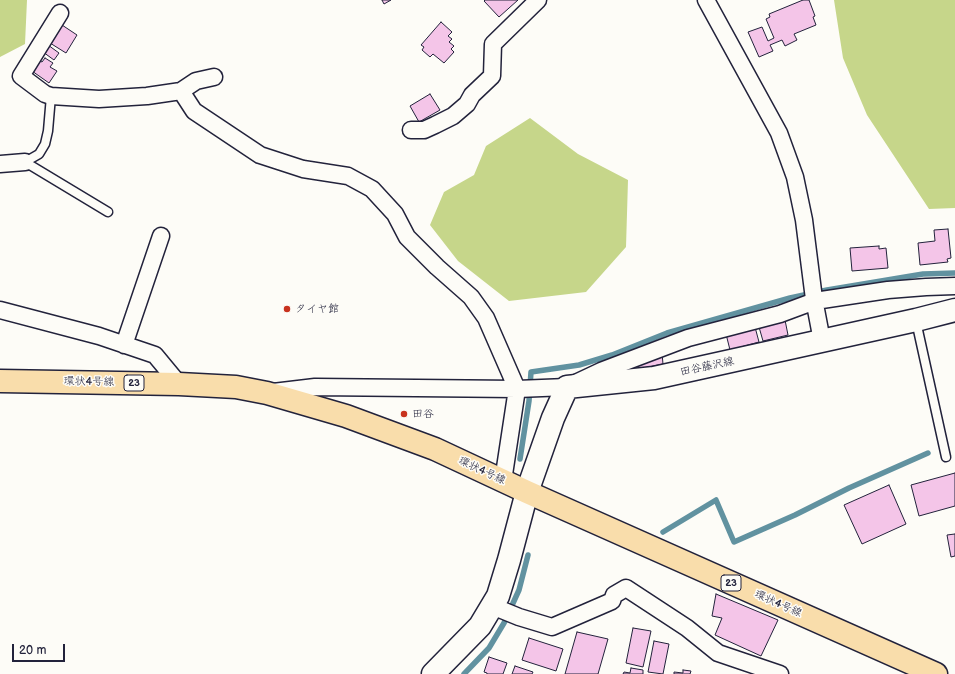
<!DOCTYPE html>
<meta charset="utf-8">
<style>
body{margin:0}
#map{position:relative;width:955px;height:674px;overflow:hidden;background:#fdfcf7;font-family:"Balsamiq Sans",sans-serif}
canvas{display:block}
.scale{position:absolute;left:12px;top:644px;width:53px;height:18px;box-sizing:border-box;border:2px solid #22223b;border-top:0;padding-left:5px;font-size:12px;line-height:14px;white-space:nowrap;color:#22223b;-webkit-text-stroke:3px #fdfcf7;paint-order:stroke}
</style>
<div id="map">
<canvas width="955" height="674"></canvas>
<div class="scale">20 m</div>
</div>
<script>
const ctx = document.querySelector('canvas').getContext('2d');
ctx.lineJoin = 'round';
function fill(path, color) {
  ctx.fillStyle = color;
  ctx.fill(path, 'evenodd');
}
function toPath(rows) {
  const path = new Path2D();
  for (const r of rows) {
    path.moveTo(r[0], r[1]);
    for (let i = 2; i < r.length; i += 2) path.lineTo(r[i], r[i + 1]);
  }
  return path;
}
function strokePath(path, color, width, dash) {
  ctx.strokeStyle = color;
  ctx.lineWidth = width;
  ctx.lineCap = dash ? 'butt' : 'round';
  ctx.setLineDash(dash || []);
  ctx.stroke(path);
}
function write(font, color, halo, rows, align = 'center') {
  ctx.font = font + ' "Balsamiq Sans","Klee One",sans-serif';
  ctx.lineWidth = 3;
  ctx.setLineDash([]);
  ctx.textBaseline = 'middle';
  ctx.strokeStyle = halo;
  ctx.fillStyle = color;
  for (const [text, x, y, turn = 0] of rows) {
    ctx.save();
    ctx.translate(x, y);
    ctx.rotate((+turn || 0) * Math.PI / 180);
    ctx.textAlign = isNaN(turn) ? turn : align;
    if (halo) ctx.strokeText(text, 0, 0);
    ctx.fillText(text, 0, 0);
    ctx.restore();
  }
}
fill(toPath([
 [0,0,27,0,25,44,0,57],
 [834,0,955,0,955,208,929,209,867,115,843,58],
 [530,118,578,154,628,180,626,247,586,292,509,301,458,261,430,225,444,192,474,175,486,146]
]), '#c6d68a');
strokePath(toPath([
 [520,459,529,401,531,372,579,365,612,355,667,333,790,298,827,290,923,274,955,273],
 [663,532,716,500,734,542,795,515,849,488,928,453],
 [464,674,489,648,504,623,519,590,528,555]
]), '#6192a0', 5.5);
const building = toPath([
 [382,0,391,0,384,4,382,0],
 [485,0,518,0,499,17,484,1,485,0],
 [803,0,809,0,815,16,813,17,816,25,794,34,797,40,785,46,782,40,770,45,773,51,759,57,748,32,762,27,768,41,774,38,766,19,770,17,769,14,803,0],
 [441,22,452,32,448,36,452,39,449,42,454,46,451,49,454,52,444,63,433,54,430,57,422,50,424,47,421,45,441,22],
 [62,25,77,35,66,53,50,43,62,25],
 [48,45,59,53,54,60,43,52,48,45],
 [45,58,53,63,50,67,57,71,49,83,32,71,40,61,42,62,45,58],
 [430,94,440,110,419,122,410,106,430,94],
 [948,229,951,258,947,259,948,262,920,265,918,243,935,241,934,230,948,229],
 [879,246,879,249,886,248,888,268,852,271,850,248,879,246],
 [785,320,788,335,763,341,759,327,785,320],
 [755,327,759,342,730,350,726,334,755,327],
 [662,353,663,364,633,370,631,364,662,353],
 [955,473,955,506,919,516,911,485,955,473],
 [889,485,906,524,862,544,844,505,889,485],
 [955,534,955,556,951,557,947,535,955,534],
 [716,594,778,620,761,656,715,635,722,618,712,616,716,594],
 [633,628,651,631,643,667,626,663,633,628],
 [577,632,608,639,598,674,565,674,577,632],
 [529,638,563,649,556,671,522,660,529,638],
 [654,641,669,644,663,674,648,672,654,641],
 [489,657,507,663,503,674,487,674,487,673,484,672,489,657],
 [515,666,533,672,532,674,512,674,515,666],
 [631,668,643,670,643,674,623,674,624,672,630,673,631,668],
 [683,670,691,671,690,674,674,674,674,672,683,673,683,670]
]);
fill(building, '#f4c5e8');
strokePath(building, '#22223b', 1);
const lane = toPath([
 [25,162,108,212],
 [25,162,39,154,45,144,48,131,51,96],
 [916,321,946,457]
]);
const street = toPath([
 [706,0,779,133,795,177,804,220,814,299,822,341],
 [60,13,21,76,45,94,51,96,99,99,147,96,181,91,196,81,214,77],
 [181,91,194,111,260,155,303,169,348,176,372,189,395,214,407,237,437,267,471,297,486,318,517,389,503,481],
 [411,130,424,130,435,125,453,116,467,104,472,95,492,76,493,44,538,0],
 [0,164,25,162],
 [0,310,99,336,155,355,179,384],
 [124,345,161,236],
 [273,392,315,387,517,389,567,387,601,371,688,338,780,314,815,301,888,290,926,287,955,286],
 [492,606,519,617,552,627,612,601,614,595,626,588,687,628,718,653,780,674]
]);
const secondary = toPath([
 [433,674,480,626,498,596,509,560,527,492,553,418,567,387,654,378,916,320,955,310]
]);
const primary = toPath([
 [0,381,179,384,236,387,267,393,346,416,435,449,527,492,936,674]
]);
strokePath(lane, '#22223b', 11);
strokePath(street, '#22223b', 19);
strokePath(secondary, '#22223b', 25);
strokePath(primary, '#22223b', 25);
strokePath(lane, '#fdfcf7', 8);
strokePath(street, '#fdfcf7', 16);
strokePath(secondary, '#fdfcf7', 22);
strokePath(primary, '#f9ddab', 22);
for (const [x, y, r, color] of [
 [287,309,4,"#c8321e"],
 [404,414,4,"#c8321e"]
]) {
  const dot = new Path2D();
  dot.arc(x, y, r, 0, 2 * Math.PI);
  ctx.fillStyle = color;
  ctx.fill(dot);
  strokePath(dot, '#fdfcf7', 1.5);
}
for (const [x, y, w] of [
 [134,383,20],
 [731,583,20]
]) {
  const box = new Path2D();
  box.roundRect(x - w / 2, y - 8, w, 16, 3);
  ctx.fillStyle = '#fdfcf7';
  ctx.fill(box);
  strokePath(box, '#22223b', 1);
}
write('bold 10px', '#22223b', null, [
 ["23",134,383],
 ["23",731,583]
]);
write('11px', '#22223b', '#fdfcf7', [
 ["タイヤ館",295,309],
 ["田谷",412,414]
], 'left');
write('11px', '#22223b', '#fdfcf7', [
 ["田谷藤沢線",707,367,-12],
 ["環状4号線",89,382,1],
 ["環状4号線",482,471,25],
 ["環状4号線",778,604,24]
]);
</script>
